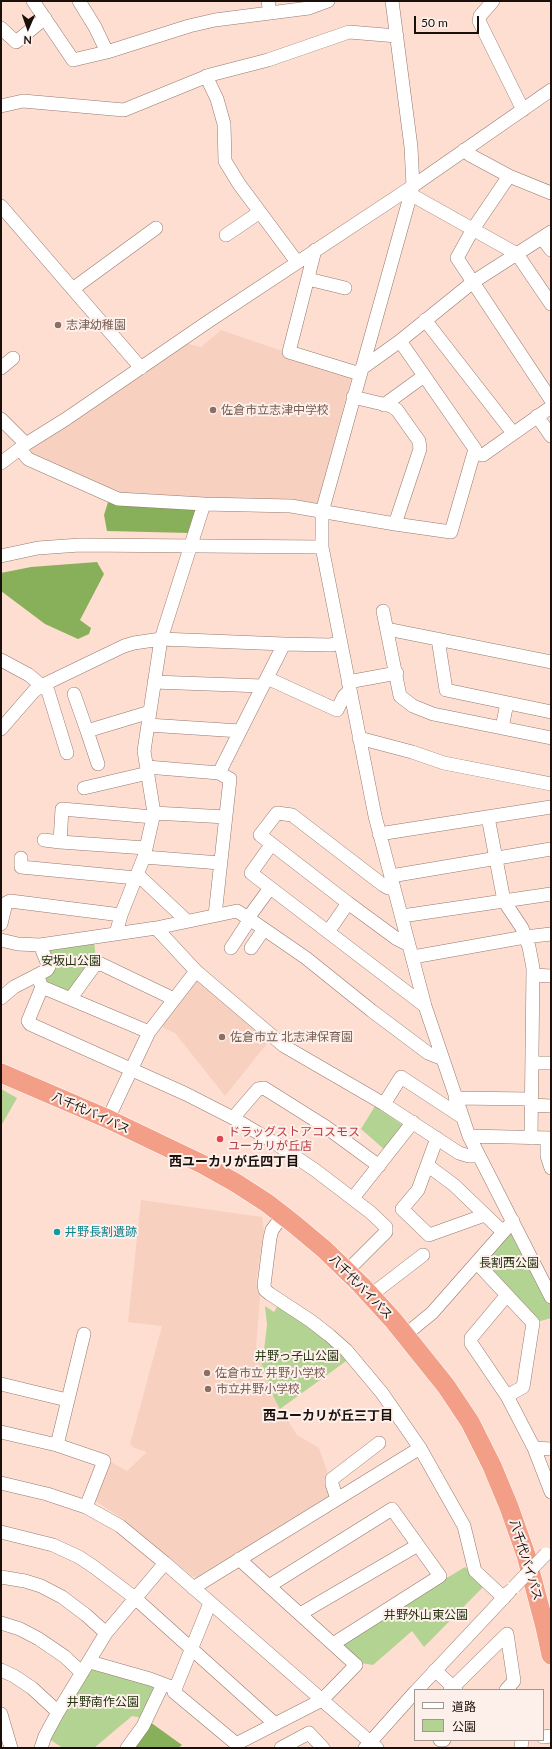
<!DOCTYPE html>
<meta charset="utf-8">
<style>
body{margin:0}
#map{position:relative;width:552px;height:1749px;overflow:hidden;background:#feded1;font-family:Lato,"Noto Sans JP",sans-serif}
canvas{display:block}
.frame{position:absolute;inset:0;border:2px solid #1a0f0b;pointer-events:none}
.legend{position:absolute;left:414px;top:1689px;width:130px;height:52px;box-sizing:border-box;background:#fdf0eb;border:1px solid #a29691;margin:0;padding:5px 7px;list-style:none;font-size:12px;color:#1a0f0b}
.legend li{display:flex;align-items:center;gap:8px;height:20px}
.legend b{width:20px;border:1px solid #a29691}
.north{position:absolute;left:8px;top:8px;width:40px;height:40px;-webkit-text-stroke:3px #fdf0eb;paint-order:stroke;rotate:182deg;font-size:11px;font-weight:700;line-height:16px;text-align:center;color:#1a0f0b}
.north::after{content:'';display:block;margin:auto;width:14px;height:18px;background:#1a0f0b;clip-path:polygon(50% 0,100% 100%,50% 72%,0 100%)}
.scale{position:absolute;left:414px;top:16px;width:65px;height:18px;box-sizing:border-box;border:2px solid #1a0f0b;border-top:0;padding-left:5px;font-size:12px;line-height:14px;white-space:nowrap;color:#1a0f0b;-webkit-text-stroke:3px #fdf0eb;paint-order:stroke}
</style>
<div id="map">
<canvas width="552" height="1749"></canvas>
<div class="frame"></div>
<ul class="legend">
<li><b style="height:5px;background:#fff"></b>道路</li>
<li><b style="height:11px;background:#b3d392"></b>公園</li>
</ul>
<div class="north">N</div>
<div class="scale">50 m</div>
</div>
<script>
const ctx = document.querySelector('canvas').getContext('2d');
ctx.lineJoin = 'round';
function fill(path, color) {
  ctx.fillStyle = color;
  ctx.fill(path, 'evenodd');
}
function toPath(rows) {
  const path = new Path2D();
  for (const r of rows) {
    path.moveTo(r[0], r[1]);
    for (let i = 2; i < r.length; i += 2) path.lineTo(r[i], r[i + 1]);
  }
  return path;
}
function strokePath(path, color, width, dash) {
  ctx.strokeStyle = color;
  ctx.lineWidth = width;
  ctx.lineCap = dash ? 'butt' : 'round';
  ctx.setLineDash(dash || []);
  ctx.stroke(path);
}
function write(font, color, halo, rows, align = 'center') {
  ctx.font = font + ' Lato,"Noto Sans JP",sans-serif';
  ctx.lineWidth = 4;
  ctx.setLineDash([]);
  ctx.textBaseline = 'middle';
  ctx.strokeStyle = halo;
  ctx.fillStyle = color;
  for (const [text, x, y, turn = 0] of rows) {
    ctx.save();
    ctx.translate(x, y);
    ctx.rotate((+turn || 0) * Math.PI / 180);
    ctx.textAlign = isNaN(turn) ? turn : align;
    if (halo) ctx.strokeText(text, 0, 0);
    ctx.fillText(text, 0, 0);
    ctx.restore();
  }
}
fill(toPath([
 [221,330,352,375,317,506,134,496,108,490,31,456,30,446,184,343,201,347],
 [198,980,270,1040,225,1096,175,1033,162,1027,161,1024,190,987],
 [141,1200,262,1217,264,1230,256,1283,261,1285,256,1348,274,1399,297,1435,319,1448,329,1477,332,1494,330,1499,198,1578,192,1576,123,1519,94,1500,109,1461,127,1471,147,1452,134,1448,130,1444,162,1326,128,1322]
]), '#f7d0c0');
fill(toPath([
 [94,940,96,961,69,994,46,984,45,975,55,970,45,950],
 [1,1089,17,1098,1,1126],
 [375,1106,404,1126,386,1151,361,1129],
 [511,1228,551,1306,551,1318,537,1322,485,1263],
 [279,1304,287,1308,349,1359,280,1409,274,1398,256,1348,264,1350,267,1325,265,1306,274,1312],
 [465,1567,485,1585,424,1647,412,1631,373,1665,361,1663,342,1645,342,1641],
 [93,1668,155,1685,155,1690,142,1718,132,1716,94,1748,63,1748,49,1739,82,1679]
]), '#b3d392');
fill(toPath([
 [109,499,197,507,190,533,107,531,104,515],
 [97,562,104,574,80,620,91,628,89,634,78,639,45,624,1,591,1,573,31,567],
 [150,1722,182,1745,178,1748,130,1748]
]), '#88b05a');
const minor = toPath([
 [33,1,73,60,107,52,189,26,215,20,309,8,328,1],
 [79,1,95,27,107,52],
 [268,1,270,13],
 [392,1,411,147,413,186,322,512,322,547,375,816,425,1006,469,1136,551,1297],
 [493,1,480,16,479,21,523,110],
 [1,28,16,42,45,18],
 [206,76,217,99,224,124,225,161,239,184,297,262],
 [1,106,23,101,124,110,210,75,268,60,349,32,397,36],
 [464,150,470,155,509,176,551,193],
 [509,176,473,229,457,258,551,400],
 [410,194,517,254,551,304],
 [1,206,141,368],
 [226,235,260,212],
 [542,238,551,250],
 [315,250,289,352,360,374],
 [308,279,345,288],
 [74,288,156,228],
 [425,320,513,433],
 [1,368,13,358],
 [361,369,400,341,473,282,551,232],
 [353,397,391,406,397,410,419,441,420,449,395,524,451,532,475,449,400,341],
 [384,405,424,376],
 [537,416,551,436],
 [1,419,26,444],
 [20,449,28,459,118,499,204,504,291,506,395,524],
 [474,453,483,455,551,407],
 [1,463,26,444,66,419,209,321,413,186,551,90],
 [1,556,38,548,80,545,322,547],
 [383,611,400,696,413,706,433,714,551,738],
 [387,629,551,662],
 [438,639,446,690,551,712],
 [1,660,29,675,48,691,67,753],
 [267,678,337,710,344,696,350,690],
 [154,682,262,686],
 [348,682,397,673],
 [74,694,87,731],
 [148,725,240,731],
 [502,728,507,703],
 [1,729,34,691,43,685,124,646,134,643,161,639,284,644,330,645,341,643],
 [359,738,412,752,444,763,551,784],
 [98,764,87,731,150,712],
 [147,767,219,773,230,779,215,915],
 [219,773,284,644],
 [84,788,148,773],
 [154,813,226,817],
 [488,817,504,901,522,928,529,947,533,968,531,1138],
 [379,834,551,807],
 [44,840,60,842],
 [271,845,251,873,425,1006],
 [146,848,60,842,62,809,153,817],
 [144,857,220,863],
 [21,858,21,867,136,878],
 [138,875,187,921],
 [391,876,551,849],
 [394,888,388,888,383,885,292,815,277,813,260,835,348,903,397,939,409,945],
 [402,916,551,894],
 [248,918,270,888],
 [1,924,6,903,10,901,121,915],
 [156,928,196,971,284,1046,384,1104,459,1153,469,1156,479,1156],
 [328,932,348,903],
 [116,934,121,915,144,857,154,813,144,751,161,639,204,504],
 [1,940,18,944,40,945,156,928,237,911,248,918,306,958,372,1011,428,1053,443,1059],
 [231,948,250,919],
 [251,948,264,929],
 [413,957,525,937,551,934],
 [37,975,42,987,28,1021,30,1024,186,1094,233,1118,275,1143,315,1170,370,1212,386,1227,386,1232,347,1271],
 [533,975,551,976],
 [42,987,149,1032],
 [1,998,14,987,47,970,49,967,40,945],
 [71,998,95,965,101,964,174,999],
 [532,1063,551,1063],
 [455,1098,531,1099],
 [384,1104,401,1077,462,1117],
 [531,1105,551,1106],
 [233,1118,258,1089,264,1088,326,1127,379,1166],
 [108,1119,149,1032,196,971],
 [469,1136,551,1138],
 [437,1138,418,1190,402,1209,429,1235,485,1215],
 [547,1138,547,1156,551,1168],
 [427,1165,454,1185,503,1232],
 [353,1198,413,1122],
 [283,1215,272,1230,270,1238,264,1285,265,1290,270,1294,311,1321,329,1335,346,1350,382,1393,420,1448,464,1526,475,1571,504,1598],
 [477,1263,533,1323,523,1387,507,1396],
 [371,1295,423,1255],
 [507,1295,471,1338,471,1343,507,1396,534,1448,551,1492],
 [405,1335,432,1313,513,1221],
 [1,1384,67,1400],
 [1,1432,57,1445,104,1461,86,1507],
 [57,1445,84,1334],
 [534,1448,551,1449],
 [1,1483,47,1494,86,1507,120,1526,165,1563,377,1748],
 [337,1499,332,1484,332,1479,379,1443],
 [1,1532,53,1545,79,1557,94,1567,135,1598,274,1723],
 [1,1577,25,1581,41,1586,62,1597,86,1615,106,1633],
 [269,1586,392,1509,440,1576,333,1644],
 [193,1588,420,1448],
 [210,1603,174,1692,234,1742,238,1743,322,1700,356,1665,239,1559],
 [300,1614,418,1545],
 [1,1623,20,1629,39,1639,64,1656,82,1673],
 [90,1662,150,1679,174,1688],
 [1,1670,14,1676,32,1688,58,1712],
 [435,1670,456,1690],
 [417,1690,510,1591],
 [450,1690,507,1634,514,1681,506,1690],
 [1,1714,11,1748],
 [543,1737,551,1736],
 [440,1740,444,1740],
 [41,1748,45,1736,58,1712,106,1633,165,1563],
 [127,1748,143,1726,163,1684],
 [281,1748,309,1733,323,1748],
 [365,1748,415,1692],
 [521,1748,522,1740]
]);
const highway = toPath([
 [1,1073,108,1119,202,1164,236,1183,267,1203,294,1224,325,1250,361,1285,393,1320,446,1386,470,1422,492,1466,509,1507,526,1555,545,1627,551,1655]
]);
strokePath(minor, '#96796e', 14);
strokePath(highway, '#fff', 20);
strokePath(minor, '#fff', 13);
strokePath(highway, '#f39f88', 19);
const minorBridge = toPath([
 [514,1587,546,1554]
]);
strokePath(minorBridge, '#96796e', 14, []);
strokePath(minorBridge, '#fff', 13);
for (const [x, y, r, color] of [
 [58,325,4,"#8d6e63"],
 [213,410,4,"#8d6e63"],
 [222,1037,4,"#8d6e63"],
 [220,1139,4,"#e0444e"],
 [57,1232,4,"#0f9aa8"],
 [207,1373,4,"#8d6e63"],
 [208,1389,4,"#8d6e63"]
]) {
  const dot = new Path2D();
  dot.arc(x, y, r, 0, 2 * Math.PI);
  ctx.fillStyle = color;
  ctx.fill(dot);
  strokePath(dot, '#fdf0eb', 1.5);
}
write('12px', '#785e54', '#fdf0eb', [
 ["志津幼稚園",66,325],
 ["佐倉市立志津中学校",221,410],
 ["佐倉市立 北志津保育園",230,1037],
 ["佐倉市立 井野小学校",215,1373],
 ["市立井野小学校",216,1389]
], 'left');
write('12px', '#22320e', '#fdf0eb', [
 ["安坂山公園",71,961],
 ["長割西公園",509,1263],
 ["井野っ子山公園",297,1356],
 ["井野外山東公園",426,1615],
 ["井野南作公園",103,1702]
]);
write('12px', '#1a0f0b', '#fdf0eb', [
 ["八千代バイパス",91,1113,24],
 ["八千代バイパス",361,1287,46],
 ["八千代バイパス",526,1560,73]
]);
write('12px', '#be3a42', '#fdf0eb', [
 ["ドラッグストアコスモス",228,1132],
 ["ユーカリが丘店",228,1146]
], 'left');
write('12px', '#0d838f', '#fdf0eb', [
 ["井野長割遺跡",65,1232]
], 'left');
write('bold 13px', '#1a0f0b', '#fdf0eb', [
 ["西ユーカリが丘四丁目",234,1162],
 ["西ユーカリが丘三丁目",328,1416]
]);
</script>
